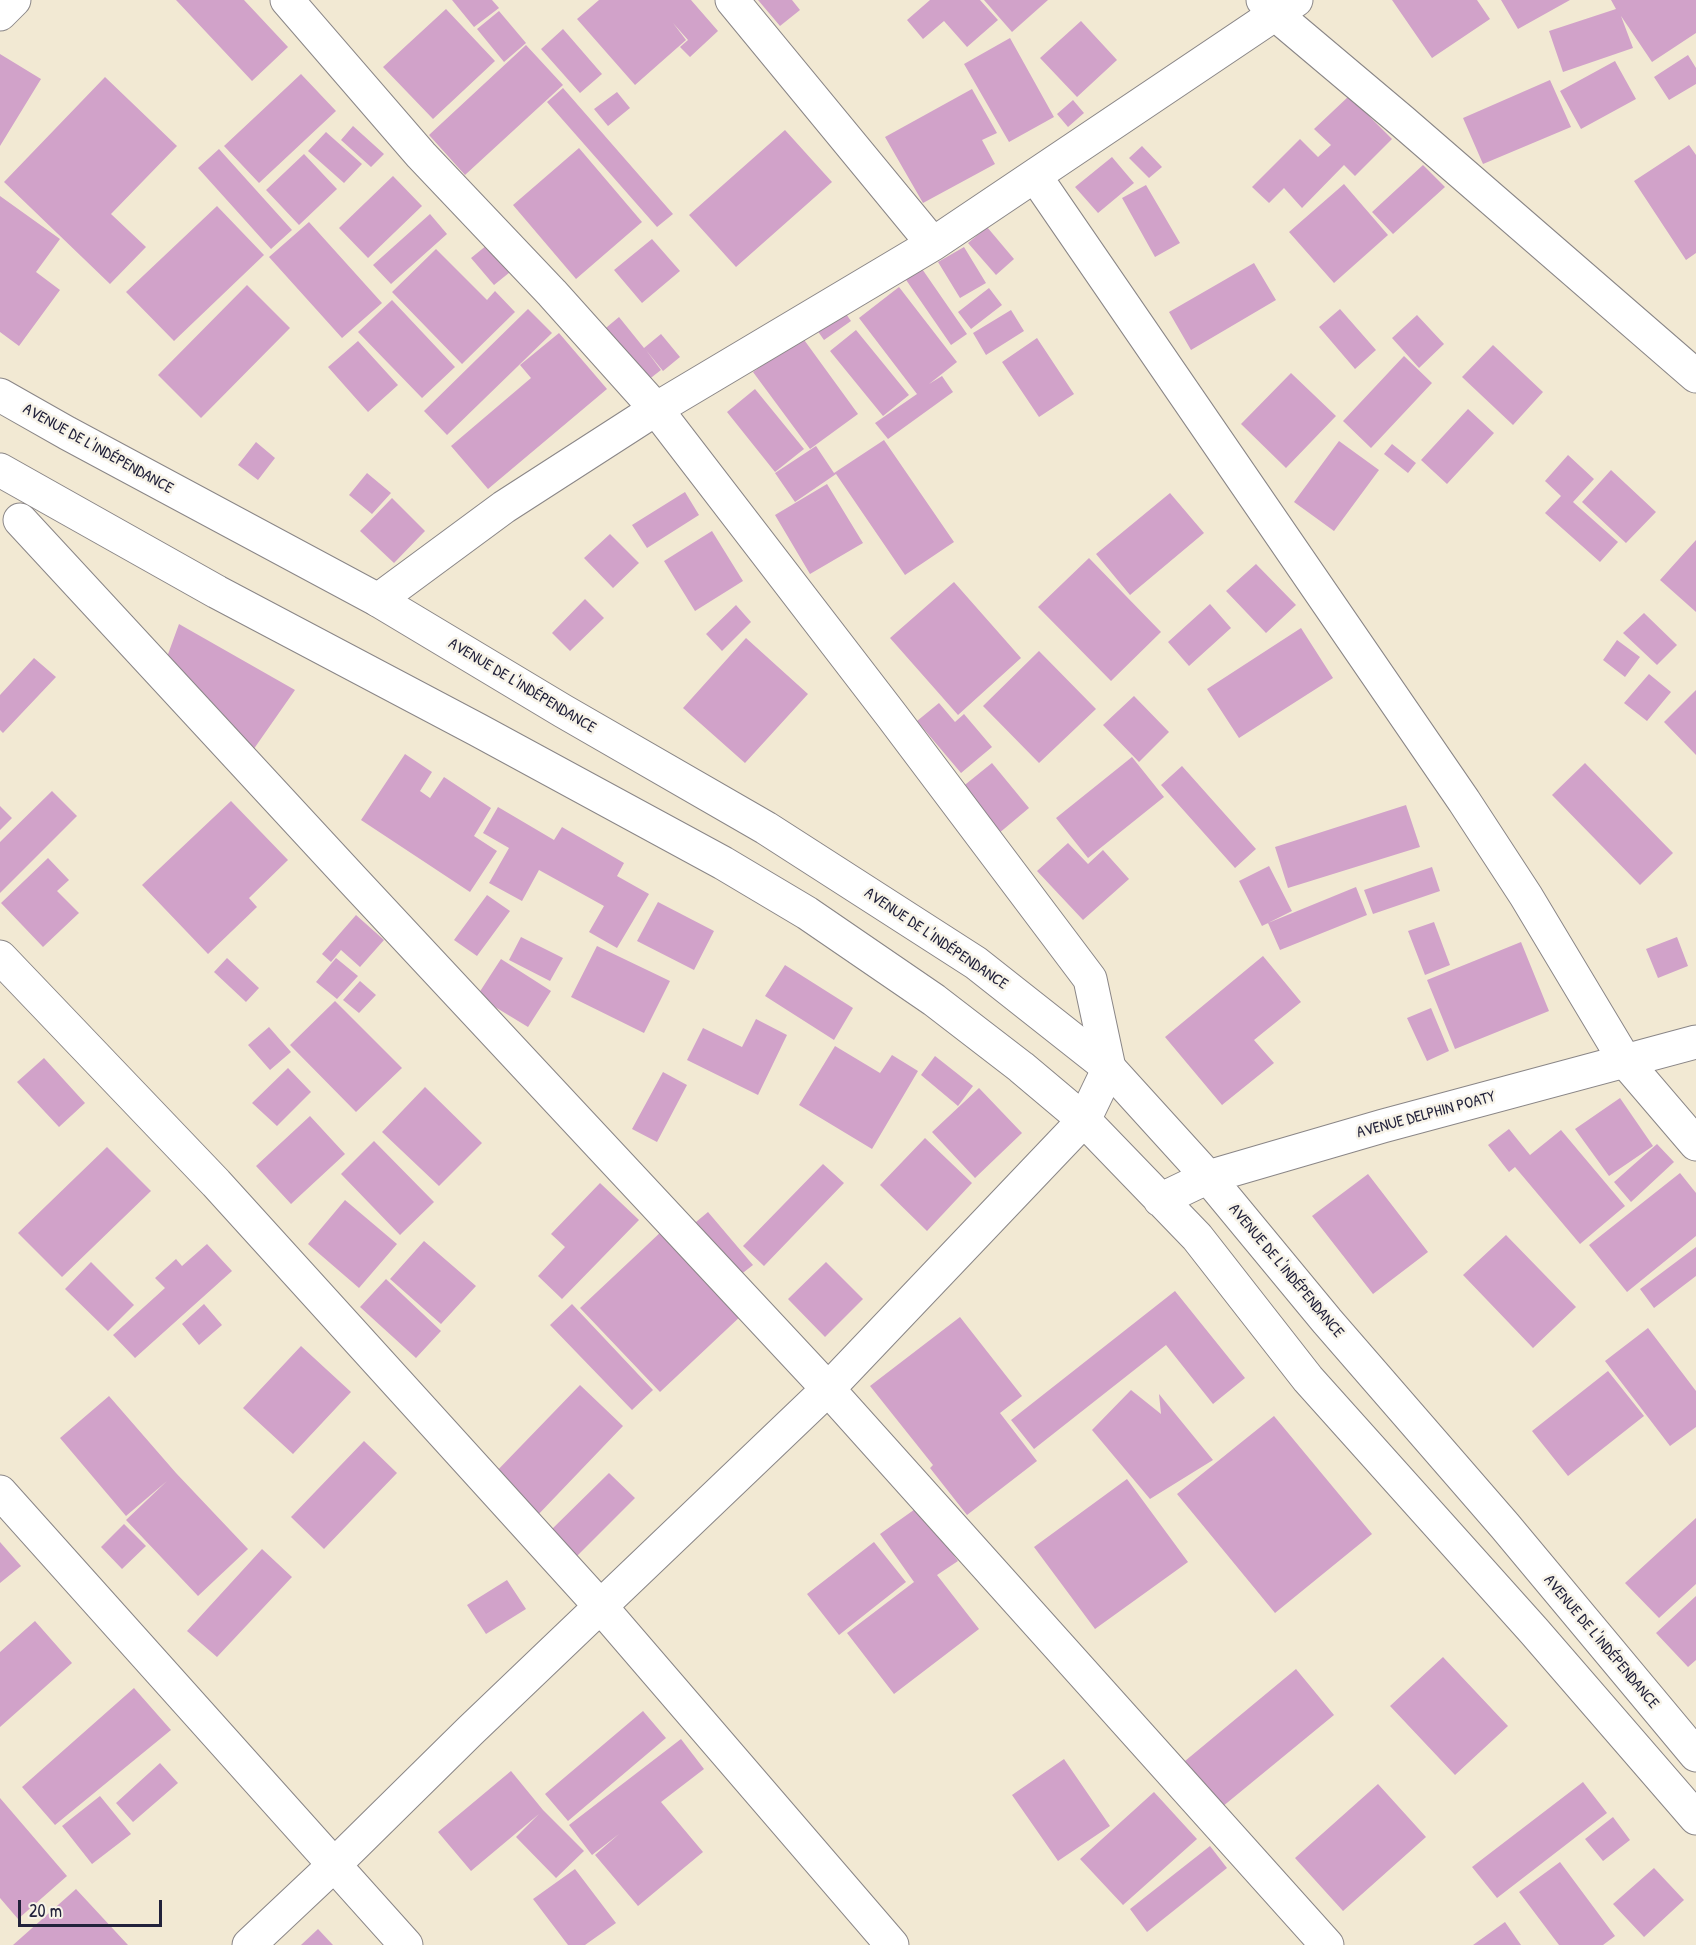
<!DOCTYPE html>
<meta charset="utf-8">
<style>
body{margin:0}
#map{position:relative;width:1696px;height:1945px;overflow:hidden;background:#f2e9d3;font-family:"Patrick Hand",sans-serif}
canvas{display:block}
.scale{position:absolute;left:18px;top:1900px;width:144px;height:27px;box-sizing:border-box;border:3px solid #22223b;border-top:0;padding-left:8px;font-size:18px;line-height:21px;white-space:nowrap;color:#22223b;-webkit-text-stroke:4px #f7f3e8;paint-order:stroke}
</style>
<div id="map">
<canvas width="1696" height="1945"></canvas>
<div class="scale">20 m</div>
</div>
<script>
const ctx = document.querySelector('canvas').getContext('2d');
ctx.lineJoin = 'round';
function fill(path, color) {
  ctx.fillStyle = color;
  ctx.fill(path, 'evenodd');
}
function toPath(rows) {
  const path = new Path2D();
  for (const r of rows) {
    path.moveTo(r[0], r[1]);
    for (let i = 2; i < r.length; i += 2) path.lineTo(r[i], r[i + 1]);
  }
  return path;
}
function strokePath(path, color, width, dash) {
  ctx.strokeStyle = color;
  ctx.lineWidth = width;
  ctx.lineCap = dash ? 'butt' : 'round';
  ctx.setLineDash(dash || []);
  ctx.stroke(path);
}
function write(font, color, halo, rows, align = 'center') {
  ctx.font = font + ' "Patrick Hand",sans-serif';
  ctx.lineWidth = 5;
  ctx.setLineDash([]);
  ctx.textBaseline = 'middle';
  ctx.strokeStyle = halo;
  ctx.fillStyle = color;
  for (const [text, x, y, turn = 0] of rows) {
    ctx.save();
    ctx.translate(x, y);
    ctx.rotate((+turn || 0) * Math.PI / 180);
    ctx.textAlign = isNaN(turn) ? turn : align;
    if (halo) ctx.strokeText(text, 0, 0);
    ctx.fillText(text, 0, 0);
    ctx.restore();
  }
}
fill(toPath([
 [176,0,244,0,288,47,252,81],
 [452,0,492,0,499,8,474,27],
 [599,0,691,0,718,31,690,57,680,47,688,40,673,23,686,40,635,85,577,19],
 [758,0,792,0,800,10,780,26],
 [930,0,980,0,998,20,967,47,944,21,923,39,907,20],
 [984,0,1048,0,1012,32],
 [1392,0,1477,0,1490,19,1432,58],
 [1501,0,1570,0,1518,29],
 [1611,0,1696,0,1696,33,1652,62,1621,16,1633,48,1563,72,1549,31,1616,9],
 [446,9,495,61,433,119,383,67],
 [499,11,526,43,504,62,477,29],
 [1081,21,1117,60,1077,97,1040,58],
 [563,29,602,74,580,93,541,49],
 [1010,38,1054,117,1009,142,964,64],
 [526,45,563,85,465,175,429,135],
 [0,54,41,79,0,146],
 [1688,55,1696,68,1696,84,1669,100,1654,77],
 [1615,61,1636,99,1581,129,1560,91],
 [301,74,336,111,259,183,224,146],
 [105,77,177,146,111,214,146,247,110,284,4,182],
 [1550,80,1571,127,1483,164,1463,118],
 [563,88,673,214,657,227,547,102],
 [972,89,997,133,982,140,995,164,923,203,885,137],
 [617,92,630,108,608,126,594,109],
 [1349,96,1392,139,1355,176,1344,165,1302,208,1284,188,1269,203,1252,187,1300,139,1318,157,1331,145,1314,129],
 [1073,100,1084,113,1068,127,1057,114],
 [353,126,384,154,371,167,341,140],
 [785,130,832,182,736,267,689,215],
 [326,132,362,164,344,183,308,151],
 [1689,145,1696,155,1696,253,1686,260,1634,181],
 [1142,146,1162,167,1149,178,1129,158],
 [579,148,642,222,576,279,513,205],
 [219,149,292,230,271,249,198,168],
 [304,154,337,189,299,225,266,190],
 [1112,157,1134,183,1098,213,1075,187],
 [1423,165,1445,187,1393,234,1372,212],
 [393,176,422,206,368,258,339,228],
 [1344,184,1388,235,1334,283,1289,232],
 [1146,185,1180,243,1155,257,1122,198],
 [0,196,60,239,36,272,60,290,19,346,0,332],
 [217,206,264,255,174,341,126,292],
 [430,214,447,234,391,284,373,265],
 [309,222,382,303,342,338,269,257],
 [987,227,1014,259,996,275,968,243],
 [497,237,520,264,494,285,471,258],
 [652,239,680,271,642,303,614,270],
 [964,247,986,283,960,298,938,262],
 [436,249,487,300,495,291,515,312,462,364,392,292],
 [918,263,967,334,951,345,902,274],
 [1254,263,1276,300,1191,350,1169,312],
 [247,285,290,328,201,418,158,375],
 [899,287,957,362,929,384,942,376,953,392,888,439,875,423,917,394,859,318],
 [989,288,1002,305,971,329,958,312],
 [392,300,455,367,422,398,358,332],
 [839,304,851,321,824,340,812,323],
 [528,309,552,333,447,435,424,411],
 [1340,309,1376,350,1355,369,1319,327],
 [1011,310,1024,331,986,355,973,333],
 [1417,315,1444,344,1419,368,1392,338],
 [619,317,644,348,661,334,680,357,663,371,646,350,661,370,643,384,601,332],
 [856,330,909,395,883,416,830,351],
 [559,333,607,389,488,489,451,446,531,378,520,365],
 [802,337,858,414,810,449,753,372],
 [1037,338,1074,394,1039,417,1002,362],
 [358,341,398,385,368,412,328,367],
 [1493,345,1543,392,1513,425,1462,377],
 [1404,356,1432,383,1371,448,1343,421],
 [1291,373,1336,416,1286,468,1241,424],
 [755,389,804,449,775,472,727,412],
 [1468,409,1494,433,1447,484,1421,460],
 [884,440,954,542,905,575,836,474,795,502,775,473,816,446,834,473],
 [1339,441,1379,470,1334,531,1294,502],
 [256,442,275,458,258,480,238,465],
 [1392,444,1416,463,1408,473,1384,454],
 [1568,455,1594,479,1573,502,1618,542,1600,562,1545,513,1561,496,1545,481],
 [1611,470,1656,512,1626,543,1582,502],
 [367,473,391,493,372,514,349,495],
 [827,484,863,543,810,574,775,515],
 [685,492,699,515,647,548,632,525],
 [1170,493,1204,533,1130,595,1096,554],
 [392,498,425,531,394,563,360,531],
 [712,531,743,581,695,611,664,561],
 [610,534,639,563,613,588,584,558],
 [1696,540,1696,612,1660,580],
 [1089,558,1161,632,1111,681,1038,607],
 [1256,564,1296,605,1266,633,1226,591],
 [954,582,1021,658,958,715,890,638],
 [585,599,604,618,570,651,552,633],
 [1210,604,1231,628,1189,666,1168,642],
 [736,605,751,622,722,651,706,634],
 [1644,613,1677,645,1657,665,1623,633],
 [179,624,295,690,251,753,167,657],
 [1301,628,1333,678,1239,738,1207,689],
 [746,638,808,694,745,763,683,708],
 [1617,640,1640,657,1625,677,1603,660],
 [1039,651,1096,709,1039,763,983,706],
 [34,658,56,677,3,733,0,730,0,695],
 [1649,674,1671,692,1647,721,1624,703],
 [1696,690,1696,755,1664,722],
 [1134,696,1169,732,1139,762,1103,725],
 [939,703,955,722,964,714,992,747,961,773,917,721],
 [405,754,432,772,420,791,430,798,444,777,491,808,474,836,497,851,470,892,361,820],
 [1132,757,1164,797,1088,858,1056,818],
 [992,763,1029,808,998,834,961,788],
 [1585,763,1673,853,1640,885,1552,795],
 [1182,766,1256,849,1235,868,1161,785],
 [52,791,77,816,0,893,0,842],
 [231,801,288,860,249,898,257,907,208,954,142,885],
 [1406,805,1420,847,1288,888,1275,847],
 [0,806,12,818,0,830],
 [498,807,554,840,562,827,624,863,617,876,649,894,617,948,589,932,604,906,539,870,522,901,489,883,509,848,483,833],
 [1068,843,1088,864,1103,850,1129,879,1083,920,1037,871],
 [48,858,69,880,57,891,79,913,43,947,1,903],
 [1269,866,1292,911,1262,926,1239,881],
 [1432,867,1440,891,1373,914,1364,890],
 [1356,887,1367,915,1280,950,1268,923],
 [487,895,510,911,477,956,454,940],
 [658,902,714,931,694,970,637,941],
 [356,915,384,940,360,967,341,950,331,962,322,954],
 [1434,922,1450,965,1425,975,1408,931],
 [521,937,563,958,550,981,509,960],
 [1677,937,1688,966,1658,978,1646,949],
 [1521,942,1549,1011,1455,1049,1427,980],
 [597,946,670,981,644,1033,571,997],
 [1263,956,1301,1002,1254,1040,1274,1063,1222,1105,1165,1037],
 [227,958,259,988,246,1002,214,972],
 [336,958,358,976,337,999,316,982],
 [501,959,551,991,528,1027,477,996],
 [785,965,853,1008,834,1040,765,996],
 [360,981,376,995,359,1013,343,1000],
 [335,1001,402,1068,356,1112,290,1045],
 [1431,1008,1449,1051,1427,1061,1407,1018],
 [756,1019,787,1035,758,1095,687,1060,703,1028,742,1047],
 [269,1027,291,1052,270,1070,248,1045],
 [835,1046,880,1073,892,1055,918,1071,872,1149,799,1105],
 [935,1056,973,1086,958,1106,921,1075],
 [44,1058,85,1103,59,1127,17,1082],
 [288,1068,311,1092,277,1126,252,1103],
 [663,1072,687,1085,657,1142,632,1129],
 [425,1087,482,1143,439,1186,382,1132],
 [979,1088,1022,1133,975,1178,932,1132],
 [1620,1098,1653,1146,1609,1176,1575,1129],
 [310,1116,345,1154,291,1204,256,1166],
 [1509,1129,1530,1155,1561,1130,1625,1206,1580,1244,1515,1167,1509,1172,1488,1145],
 [925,1138,972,1183,927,1231,880,1185],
 [374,1141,434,1202,400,1235,341,1174],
 [1657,1144,1674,1162,1631,1202,1614,1182],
 [107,1147,151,1191,62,1277,18,1233],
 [823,1164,844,1183,764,1266,743,1246],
 [1680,1173,1696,1193,1696,1236,1627,1292,1589,1245],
 [1368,1174,1428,1252,1373,1294,1312,1216],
 [600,1183,639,1220,562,1299,538,1276,565,1247,551,1234],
 [345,1200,397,1244,359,1288,308,1244],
 [708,1212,753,1265,735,1279,690,1227],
 [663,1230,743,1314,660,1392,580,1308],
 [1506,1235,1576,1307,1533,1348,1463,1275],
 [424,1241,476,1286,441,1324,390,1279],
 [207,1244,232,1271,135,1358,113,1335,165,1288,155,1278,176,1259,182,1266],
 [1696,1247,1696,1276,1654,1308,1640,1289],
 [91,1262,134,1305,108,1331,65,1289],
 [826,1262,863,1299,825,1337,788,1299],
 [386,1279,441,1331,416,1358,360,1307],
 [1175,1291,1245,1378,1213,1404,1166,1345,1034,1449,1011,1420],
 [204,1304,222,1325,199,1345,182,1324],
 [572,1304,653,1390,632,1410,550,1325],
 [960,1317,1022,1396,1000,1413,1037,1461,967,1515,930,1468,933,1465,870,1386],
 [1648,1328,1696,1391,1696,1427,1670,1446,1605,1361],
 [301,1346,351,1392,293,1454,243,1408],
 [1608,1371,1644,1416,1568,1476,1532,1431],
 [580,1385,623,1426,535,1518,492,1476],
 [1131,1390,1161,1414,1159,1394,1213,1460,1150,1499,1092,1430],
 [109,1396,176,1473,248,1549,198,1596,126,1520,167,1481,126,1516,60,1438],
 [1274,1416,1372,1534,1275,1613,1177,1494],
 [364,1441,397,1473,324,1549,291,1517],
 [609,1473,635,1498,575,1558,549,1532],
 [1127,1479,1188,1562,1095,1629,1034,1547],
 [918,1507,958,1561,937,1575,979,1629,894,1694,847,1633,914,1582,880,1534],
 [1696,1518,1696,1584,1659,1618,1625,1583],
 [124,1524,146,1546,122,1569,101,1547],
 [0,1542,21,1566,0,1583],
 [874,1542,906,1582,839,1635,807,1594],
 [262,1549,292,1577,217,1657,187,1631],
 [507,1580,526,1609,486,1634,467,1605],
 [1696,1596,1696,1660,1688,1667,1656,1633],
 [35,1621,72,1663,0,1727,0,1652],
 [1443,1657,1508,1726,1455,1775,1390,1706],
 [1296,1669,1334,1715,1222,1807,1185,1761],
 [134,1688,171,1730,55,1825,22,1787],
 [643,1711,666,1738,568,1821,545,1794],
 [681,1739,704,1769,661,1802,703,1852,638,1906,595,1855,619,1834,592,1855,569,1825],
 [1064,1759,1110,1826,1058,1861,1012,1795],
 [160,1763,178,1783,133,1822,116,1803],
 [511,1771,543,1810,584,1851,556,1878,516,1837,539,1814,471,1871,438,1832],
 [1583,1782,1607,1813,1497,1898,1472,1867],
 [1378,1784,1426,1837,1343,1911,1295,1858],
 [1154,1792,1197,1839,1123,1905,1080,1859],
 [100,1796,131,1834,92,1864,62,1826],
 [0,1798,67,1876,18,1919,0,1898],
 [1613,1817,1630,1840,1603,1861,1585,1839],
 [1210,1846,1227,1868,1147,1932,1130,1909],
 [1560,1862,1615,1936,1603,1945,1559,1945,1519,1892],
 [1654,1868,1684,1900,1644,1937,1613,1904],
 [575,1869,616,1923,585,1945,568,1945,533,1899],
 [76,1889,128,1945,13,1945],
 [1505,1922,1521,1945,1473,1945],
 [318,1929,333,1945,301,1945]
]), '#d1a2c9');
const street = toPath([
 [732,0,933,244],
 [1263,0,1275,14,1402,121,1696,376],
 [0,14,14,0],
 [1035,176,1464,801,1526,896,1625,1061,1696,1144],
 [20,520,352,879,828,1389,1327,1945],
 [378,600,504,507,656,409,933,244,1296,0],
 [0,957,216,1183,601,1607,892,1945],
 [0,1492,406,1945],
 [249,1945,334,1865,470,1731,828,1389,1084,1120,1109,1068,1090,979,892,716,656,409,552,293,421,155,287,0]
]);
const secondary = toPath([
 [0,395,67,433,378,600,563,711,766,828,976,963,1109,1068,1208,1177,1327,1321,1505,1526,1696,1755],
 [0,470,217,592,478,730,723,863,807,913,934,1000,1021,1067,1084,1120,1197,1237,1308,1379,1534,1631,1696,1818],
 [1160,1200,1208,1177,1383,1126,1696,1042]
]);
strokePath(street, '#8a8687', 35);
strokePath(secondary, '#8a8687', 35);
strokePath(street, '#fff', 33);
strokePath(secondary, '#fff', 33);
write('16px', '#22223b', '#f7f3e8', [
 ["AVENUE DE L'INDÉPENDANCE",98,449,29],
 ["AVENUE DE L'INDÉPENDANCE",522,686,31],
 ["AVENUE DE L'INDÉPENDANCE",936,939,34],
 ["AVENUE DELPHIN POATY",1426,1115,-15],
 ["AVENUE DE L'INDÉPENDANCE",1286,1271,50],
 ["AVENUE DE L'INDÉPENDANCE",1601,1642,50]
]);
</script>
